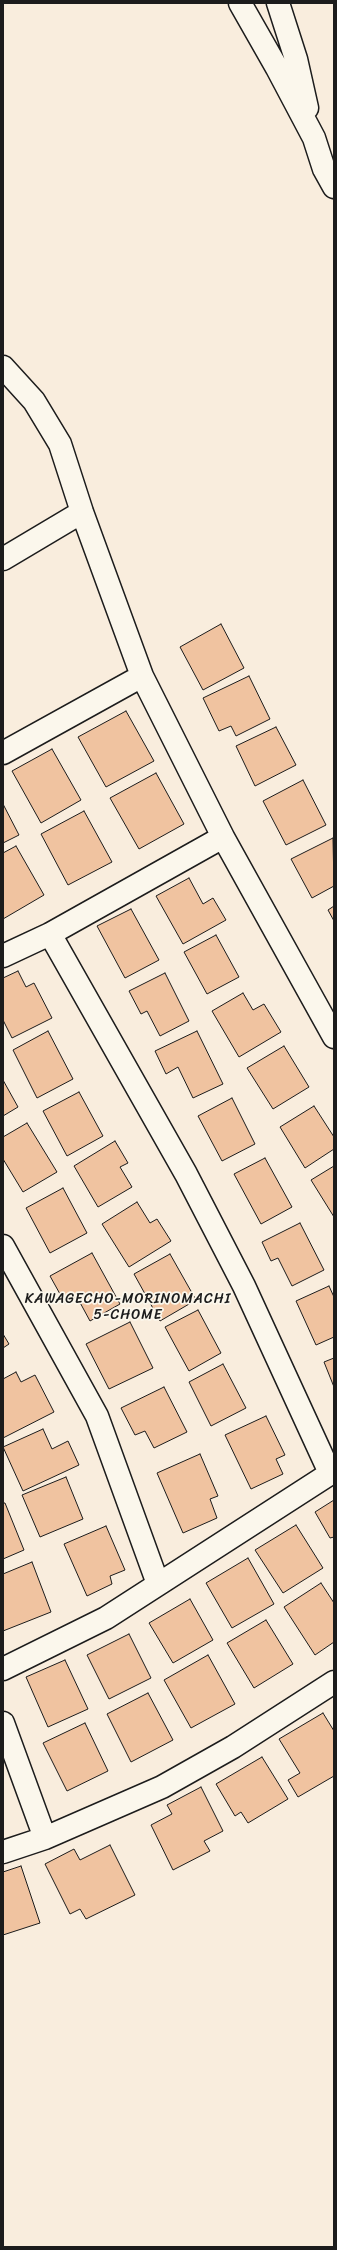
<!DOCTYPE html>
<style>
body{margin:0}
#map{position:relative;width:337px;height:2250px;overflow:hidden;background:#f9eddd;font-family:Sriracha,sans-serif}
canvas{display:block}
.frame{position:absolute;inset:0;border:4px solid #1c1c1c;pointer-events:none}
</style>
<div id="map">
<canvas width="337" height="2250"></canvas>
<div class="frame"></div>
</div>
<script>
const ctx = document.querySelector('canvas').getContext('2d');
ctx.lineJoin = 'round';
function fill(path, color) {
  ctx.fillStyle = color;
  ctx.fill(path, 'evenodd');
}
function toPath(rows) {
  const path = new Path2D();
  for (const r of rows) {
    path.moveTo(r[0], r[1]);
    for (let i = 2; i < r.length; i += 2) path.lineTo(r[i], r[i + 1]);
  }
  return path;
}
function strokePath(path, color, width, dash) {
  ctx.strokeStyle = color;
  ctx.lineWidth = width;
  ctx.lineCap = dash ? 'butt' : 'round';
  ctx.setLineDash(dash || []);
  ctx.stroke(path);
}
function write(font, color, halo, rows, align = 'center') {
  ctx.font = font + ' Sriracha,sans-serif';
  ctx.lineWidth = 3.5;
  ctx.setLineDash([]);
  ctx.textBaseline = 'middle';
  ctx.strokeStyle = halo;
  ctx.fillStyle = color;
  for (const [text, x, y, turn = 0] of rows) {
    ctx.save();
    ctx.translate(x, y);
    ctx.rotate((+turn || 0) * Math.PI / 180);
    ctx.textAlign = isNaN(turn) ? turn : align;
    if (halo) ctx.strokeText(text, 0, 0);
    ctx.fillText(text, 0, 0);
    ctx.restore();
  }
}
const building = toPath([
 [221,624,244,668,203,690,180,647,221,624],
 [249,676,270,719,236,736,231,726,219,731,203,698,249,676],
 [126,711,154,761,106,787,78,737,126,711],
 [276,727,296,765,255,786,236,746,276,727],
 [52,749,81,800,41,823,12,771,52,749],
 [156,773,184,824,139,849,110,798,156,773],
 [303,780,326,825,286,845,263,801,303,780],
 [3,804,19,835,3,843,3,804],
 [84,811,112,862,68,885,41,834,84,811],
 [333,838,334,886,312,898,291,859,333,838],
 [16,846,44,895,3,919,3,853,16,846],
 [189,878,203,904,213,898,226,920,183,944,156,896,189,878],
 [334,906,334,921,328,910,334,906],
 [131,909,159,960,125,978,97,926,131,909],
 [216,935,239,977,207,994,184,952,216,935],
 [18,971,26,987,34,983,52,1018,12,1038,3,1020,3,978,18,971],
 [165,973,189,1021,160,1036,147,1011,141,1014,129,991,165,973],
 [243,993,253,1010,264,1004,281,1032,239,1057,212,1011,243,993],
 [48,1031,73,1079,37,1098,13,1050,48,1031],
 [197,1031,223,1084,193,1098,178,1067,166,1074,155,1051,197,1031],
 [284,1046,309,1087,273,1109,247,1068,284,1046],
 [3,1080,18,1107,3,1116,3,1080],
 [79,1092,103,1136,67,1156,43,1111,79,1092],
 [232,1098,255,1144,222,1161,198,1116,232,1098],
 [314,1106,334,1137,334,1149,305,1168,280,1127,314,1106],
 [27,1123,57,1172,23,1192,3,1159,3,1137,27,1123],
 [115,1141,128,1163,120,1167,132,1187,98,1207,74,1166,115,1141],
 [265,1158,292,1207,261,1224,234,1174,265,1158],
 [334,1166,334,1217,311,1180,334,1166],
 [63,1188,87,1233,50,1253,26,1208,63,1188],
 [137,1202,150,1223,157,1219,171,1241,129,1267,102,1224,137,1202],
 [300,1223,324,1270,292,1286,278,1258,271,1261,262,1242,300,1223],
 [92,1253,120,1304,90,1321,77,1297,65,1303,50,1276,92,1253],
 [170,1254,196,1300,160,1321,134,1274,170,1254],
 [329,1286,334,1297,334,1337,316,1345,296,1301,329,1286],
 [198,1310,221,1353,189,1371,165,1327,198,1310],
 [130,1322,153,1368,109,1389,86,1344,130,1322],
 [3,1334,9,1344,3,1348,3,1334],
 [334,1358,334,1387,324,1362,334,1358],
 [223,1364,246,1408,211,1426,189,1382,223,1364],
 [16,1372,21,1382,35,1375,54,1412,3,1438,3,1379,16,1372],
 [164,1387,187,1432,154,1448,145,1431,135,1435,121,1408,164,1387],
 [266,1416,285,1455,276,1459,283,1474,251,1489,225,1435,266,1416],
 [43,1429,52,1449,68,1441,79,1465,23,1491,3,1447,43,1429],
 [200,1454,218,1496,210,1499,217,1518,183,1533,157,1473,200,1454],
 [66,1477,83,1519,40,1537,22,1495,66,1477],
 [334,1500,334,1537,330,1538,315,1512,334,1500],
 [3,1503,5,1503,24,1550,3,1559,3,1503],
 [296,1525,323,1568,283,1593,255,1550,296,1525],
 [106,1526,125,1570,110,1576,112,1584,87,1596,64,1544,106,1526],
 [248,1558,274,1604,232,1628,206,1583,248,1558],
 [32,1562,51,1612,3,1631,3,1574,32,1562],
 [321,1583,334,1603,334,1642,315,1655,284,1607,321,1583],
 [190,1599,213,1640,173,1663,149,1623,190,1599],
 [266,1620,293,1664,254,1688,227,1643,266,1620],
 [129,1634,151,1678,109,1699,87,1655,129,1634],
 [208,1655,235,1704,191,1728,164,1680,208,1655],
 [65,1660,88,1709,48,1727,26,1677,65,1660],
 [148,1693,173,1740,131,1762,107,1714,148,1693],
 [323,1713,334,1731,334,1776,298,1797,288,1780,300,1773,279,1739,323,1713],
 [85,1723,108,1771,67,1791,43,1743,85,1723],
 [262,1757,288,1799,248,1823,241,1812,235,1816,216,1784,262,1757],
 [201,1787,223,1831,204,1841,210,1851,173,1870,151,1825,172,1814,167,1805,201,1787],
 [110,1845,135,1895,86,1919,80,1909,70,1914,45,1864,74,1849,80,1860,110,1845],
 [21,1866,40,1923,3,1935,3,1872,21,1866]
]);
fill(building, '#f0c3a0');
strokePath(building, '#1c1c1c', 1);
const minor = toPath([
 [240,3,277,68,314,138,324,169,334,187],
 [278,3,296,59,307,108],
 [3,367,34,401,60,444,82,512,142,676],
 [3,559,82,512],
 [3,753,142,676,223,837,50,934,3,956],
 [223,837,334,1037],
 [50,934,186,1174,244,1286,330,1473],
 [3,1246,97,1416,158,1584],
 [3,1669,106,1618,334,1471],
 [3,1723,45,1838],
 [3,1852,45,1838,162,1787,233,1747,334,1682]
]);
strokePath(minor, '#1c1c1c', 25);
strokePath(minor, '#fbf7ec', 22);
ctx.letterSpacing = '1px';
write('14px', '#1c1c1c', '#fbf7ec', [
 ["KAWAGECHO-MORINOMACHI",128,1299],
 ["5-CHOME",128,1315]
]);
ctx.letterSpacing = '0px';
</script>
